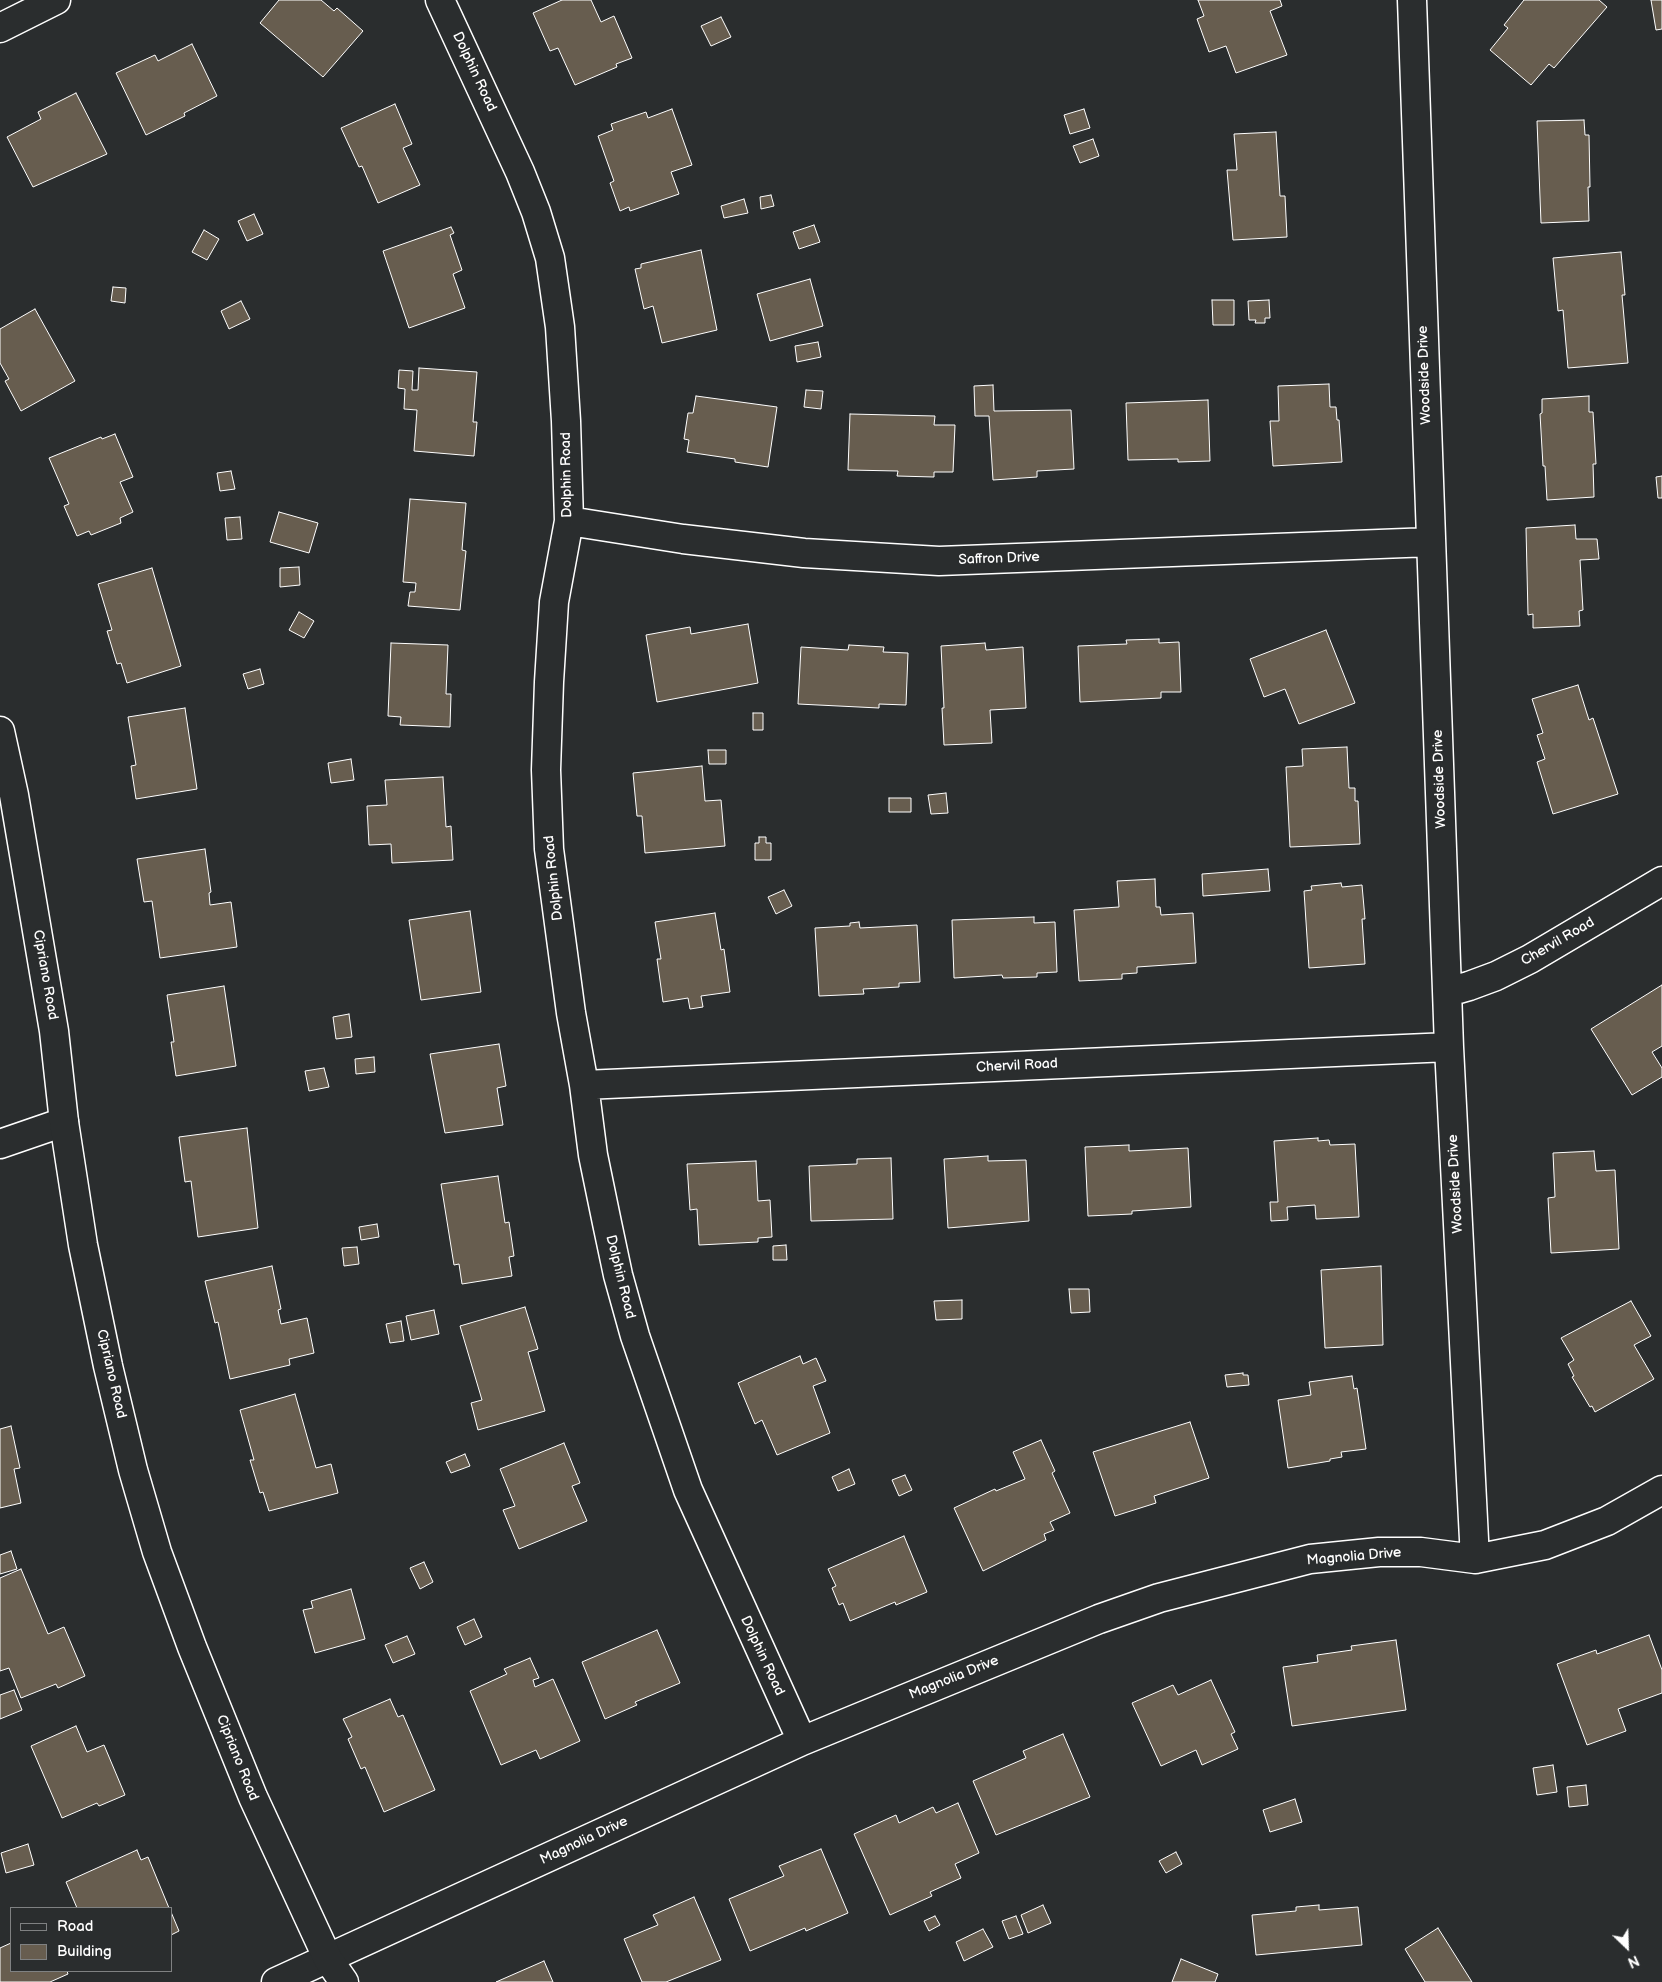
<!DOCTYPE html>
<style>
body{margin:0}
#map{position:relative;width:1662px;height:1982px;overflow:hidden;background:#2a2d2e;font-family:"Balsamiq Sans",sans-serif}
canvas{display:block}
.legend{position:absolute;left:10px;top:1907px;width:162px;height:65px;box-sizing:border-box;background:#2a2d2e;border:1px solid #7f8182;margin:0;padding:6px 9px;list-style:none;font-size:15px;color:#fff}
.legend li{display:flex;align-items:center;gap:10px;height:25px}
.legend b{width:25px;border:1px solid #7f8182}
.north{position:absolute;left:1602px;top:1922px;width:50px;height:50px;-webkit-text-stroke:4px #2a2d2e;paint-order:stroke;rotate:156deg;font-size:14px;font-weight:700;line-height:20px;text-align:center;color:#fff}
.north::after{content:'';display:block;margin:auto;width:18px;height:22px;background:#fff;clip-path:polygon(50% 0,100% 100%,50% 72%,0 100%)}
</style>
<div id="map">
<canvas width="1662" height="1982"></canvas>
<ul class="legend">
<li><b style="height:6px;background:#2a2d2e"></b>Road</li>
<li><b style="height:14px;background:#675d4f"></b>Building</li>
</ul>
<div class="north">N</div>
</div>
<script>
const ctx = document.querySelector('canvas').getContext('2d');
ctx.lineJoin = 'round';
function fill(path, color) {
  ctx.fillStyle = color;
  ctx.fill(path, 'evenodd');
}
function toPath(rows) {
  const path = new Path2D();
  for (const r of rows) {
    path.moveTo(r[0], r[1]);
    for (let i = 2; i < r.length; i += 2) path.lineTo(r[i], r[i + 1]);
  }
  return path;
}
function strokePath(path, color, width, dash) {
  ctx.strokeStyle = color;
  ctx.lineWidth = width;
  ctx.lineCap = dash ? 'butt' : 'round';
  ctx.setLineDash(dash || []);
  ctx.stroke(path);
}
function write(font, color, halo, rows, align = 'center') {
  ctx.font = font + ' "Balsamiq Sans",sans-serif';
  ctx.lineWidth = 4;
  ctx.setLineDash([]);
  ctx.textBaseline = 'middle';
  ctx.strokeStyle = halo;
  ctx.fillStyle = color;
  for (const [text, x, y, turn = 0] of rows) {
    ctx.save();
    ctx.translate(x, y);
    ctx.rotate((+turn || 0) * Math.PI / 180);
    ctx.textAlign = isNaN(turn) ? turn : align;
    if (halo) ctx.strokeText(text, 0, 0);
    ctx.fillText(text, 0, 0);
    ctx.restore();
  }
}
const building = toPath([
 [279,0,321,0,334,11,337,8,363,31,323,77,260,23,279,0],
 [562,0,591,0,601,22,614,16,632,58,616,64,617,67,575,85,558,48,550,51,533,13,562,0],
 [1198,0,1280,0,1282,6,1270,11,1287,55,1236,73,1226,46,1209,52,1197,19,1204,16,1198,0],
 [1524,0,1599,0,1607,7,1554,68,1549,64,1531,85,1490,50,1508,28,1504,25,1524,0],
 [1651,0,1662,0,1662,29,1656,30,1651,0],
 [721,17,731,37,711,46,701,26,721,17],
 [192,44,217,96,184,113,185,116,146,135,116,73,155,55,158,61,192,44],
 [76,93,107,154,33,187,7,137,41,119,38,112,76,93],
 [395,104,412,144,403,148,420,185,378,203,362,166,359,167,341,128,395,104],
 [672,109,692,165,671,172,679,194,630,211,629,207,620,211,610,183,614,181,598,136,613,130,611,124,646,112,648,118,672,109],
 [1084,109,1090,128,1070,134,1064,115,1084,109],
 [1584,120,1585,135,1589,135,1590,187,1588,187,1589,221,1541,223,1537,121,1584,120],
 [1276,132,1280,196,1285,196,1287,237,1233,240,1227,170,1237,170,1234,134,1276,132],
 [1093,139,1099,156,1080,163,1073,146,1093,139],
 [771,195,774,206,761,209,760,197,771,195],
 [744,199,748,213,724,218,721,206,744,199],
 [254,214,263,234,247,241,238,221,254,214],
 [814,225,820,242,799,249,793,232,814,225],
 [451,227,454,233,450,235,462,270,453,274,465,308,409,328,383,251,451,227],
 [204,230,219,239,207,260,192,252,204,230],
 [701,250,717,330,662,343,653,306,644,309,635,269,641,268,641,264,701,250],
 [1621,252,1625,295,1622,295,1628,363,1568,368,1563,310,1558,311,1553,258,1621,252],
 [810,279,823,326,770,341,757,294,810,279],
 [113,287,126,288,125,303,111,301,113,287],
 [1212,300,1234,300,1234,325,1213,325,1212,300],
 [1269,300,1270,318,1265,318,1265,323,1255,323,1256,320,1249,320,1248,301,1269,300],
 [241,301,250,319,229,329,221,311,241,301],
 [35,309,75,381,21,411,5,381,9,379,0,363,0,329,35,309],
 [818,342,821,357,797,362,795,346,818,342],
 [419,368,477,372,473,422,477,422,474,456,414,451,417,410,404,409,405,389,398,388,399,370,413,371,412,390,418,390,419,368],
 [1329,384,1330,407,1336,407,1337,420,1339,420,1342,462,1273,466,1270,421,1279,421,1278,386,1329,384],
 [993,385,994,411,1071,410,1074,469,1037,471,1037,477,993,480,989,416,975,416,974,386,993,385],
 [806,390,823,391,821,409,804,407,806,390],
 [696,396,777,407,768,467,735,462,735,459,687,452,689,440,684,439,688,413,693,413,696,396],
 [1589,396,1589,412,1593,412,1596,464,1593,464,1594,497,1547,500,1545,466,1543,466,1540,414,1542,413,1542,399,1589,396],
 [1208,400,1210,461,1178,462,1178,459,1128,460,1126,403,1208,400],
 [850,414,935,416,934,425,955,425,953,472,934,472,934,477,897,476,898,471,848,470,850,414],
 [115,434,133,477,120,482,133,512,120,518,121,523,91,535,89,531,77,536,64,506,69,504,49,458,101,437,102,439,115,434],
 [231,471,235,489,220,491,217,473,231,471],
 [1662,476,1662,498,1658,498,1656,477,1662,476],
 [410,499,466,503,462,550,466,551,460,610,408,606,410,592,415,592,416,583,403,582,410,499],
 [279,512,318,523,309,553,270,542,279,512],
 [240,517,242,539,227,540,225,518,240,517],
 [1575,525,1576,539,1597,539,1599,559,1580,560,1583,610,1579,611,1580,626,1533,628,1533,614,1528,615,1526,528,1575,525],
 [299,567,300,585,280,587,280,568,299,567],
 [152,568,181,666,127,683,121,663,117,664,107,631,112,630,98,584,152,568],
 [299,612,314,621,304,638,289,630,299,612],
 [748,624,758,683,657,702,646,635,690,627,691,634,748,624],
 [1326,630,1355,703,1299,724,1285,689,1264,697,1250,659,1326,630],
 [1159,639,1159,643,1179,642,1181,692,1161,692,1161,698,1080,702,1078,646,1127,644,1126,640,1159,639],
 [391,643,448,645,446,694,451,694,450,727,400,725,401,717,388,716,391,643],
 [985,643,986,650,1023,647,1026,708,990,710,992,743,944,745,942,708,944,708,941,646,985,643],
 [849,645,884,647,883,652,908,653,906,705,879,704,879,708,798,704,801,647,848,650,849,645],
 [260,669,264,684,248,689,243,674,260,669],
 [1578,685,1589,720,1593,718,1618,794,1553,814,1537,762,1545,759,1537,735,1543,733,1532,699,1578,685],
 [185,708,197,789,136,799,131,766,136,765,128,717,185,708],
 [753,713,763,713,763,730,753,730,753,713],
 [1347,747,1349,788,1355,788,1355,801,1358,801,1360,844,1290,847,1286,767,1303,766,1302,749,1347,747],
 [708,750,726,750,726,764,709,764,708,750],
 [351,759,354,780,331,783,328,763,351,759],
 [702,766,705,801,721,800,725,846,645,853,642,816,637,816,633,773,702,766],
 [443,777,446,827,451,826,453,860,392,863,391,844,369,845,367,806,387,805,385,780,443,777],
 [946,793,948,813,931,814,928,795,946,793],
 [889,798,911,798,911,812,889,812,889,798],
 [759,837,766,837,766,843,771,843,771,860,755,860,755,843,759,843,759,837],
 [205,849,211,892,209,893,210,905,231,902,237,947,160,958,152,901,144,902,137,859,205,849],
 [1268,869,1270,891,1203,896,1202,874,1268,869],
 [1155,879,1156,907,1160,907,1161,915,1193,913,1196,963,1137,967,1137,973,1122,974,1122,979,1079,981,1074,910,1119,907,1117,881,1155,879],
 [1341,883,1342,887,1362,885,1365,919,1362,919,1365,964,1309,968,1304,891,1312,890,1311,886,1341,883],
 [784,890,792,906,776,914,768,897,784,890],
 [470,911,481,992,421,1000,409,920,470,911],
 [715,913,721,950,724,949,730,992,701,996,703,1007,690,1009,688,998,663,1002,657,959,661,959,655,922,715,913],
 [1034,917,1034,923,1055,922,1057,972,1037,973,1037,977,1003,978,1002,975,954,978,952,920,1034,917],
 [859,922,860,928,917,925,920,982,899,983,899,987,863,989,864,994,819,996,815,928,850,926,850,923,859,922],
 [1662,985,1662,1046,1652,1052,1662,1068,1662,1077,1632,1095,1591,1029,1662,985],
 [224,986,236,1066,176,1076,171,1042,174,1042,167,995,224,986],
 [349,1014,352,1037,336,1039,333,1017,349,1014],
 [499,1044,506,1086,497,1088,503,1125,445,1133,430,1054,499,1044],
 [374,1057,375,1072,356,1074,355,1059,374,1057],
 [324,1068,329,1087,309,1091,305,1071,324,1068],
 [247,1128,258,1228,198,1237,191,1181,185,1182,179,1137,247,1128],
 [1318,1138,1318,1141,1329,1140,1330,1145,1355,1144,1359,1217,1316,1219,1315,1205,1287,1207,1288,1220,1271,1221,1270,1202,1278,1202,1274,1141,1318,1138],
 [1129,1145,1129,1151,1188,1148,1191,1207,1132,1211,1132,1214,1088,1216,1085,1147,1129,1145],
 [1594,1151,1596,1171,1615,1170,1619,1249,1551,1253,1548,1198,1555,1197,1553,1153,1594,1151],
 [988,1156,988,1161,1026,1160,1029,1221,948,1228,944,1159,988,1156],
 [891,1158,893,1219,811,1221,809,1166,857,1164,857,1159,891,1158],
 [756,1161,758,1201,770,1200,772,1237,758,1238,758,1242,699,1245,697,1209,690,1210,687,1164,756,1161],
 [498,1176,505,1223,509,1222,514,1256,509,1257,512,1276,462,1284,459,1264,454,1265,441,1184,498,1176],
 [377,1224,379,1237,361,1240,359,1227,377,1224],
 [786,1245,787,1260,773,1260,773,1246,786,1245],
 [357,1247,359,1264,344,1266,342,1248,357,1247],
 [272,1266,281,1309,278,1310,281,1324,307,1318,314,1353,289,1359,290,1365,230,1379,218,1322,215,1323,205,1281,272,1266],
 [1381,1266,1383,1345,1325,1348,1321,1270,1381,1266],
 [1069,1289,1089,1289,1090,1312,1071,1313,1069,1289],
 [962,1300,962,1319,936,1320,934,1301,962,1300],
 [1631,1301,1651,1336,1634,1345,1654,1379,1595,1412,1592,1406,1590,1407,1572,1377,1574,1376,1568,1364,1574,1360,1561,1338,1631,1301],
 [525,1307,538,1349,528,1352,545,1411,478,1430,471,1403,482,1400,460,1326,525,1307],
 [434,1310,439,1334,411,1340,406,1316,434,1310],
 [401,1321,404,1341,390,1343,386,1324,401,1321],
 [800,1356,803,1364,816,1358,826,1381,813,1386,830,1433,777,1455,762,1420,755,1424,738,1383,800,1356],
 [1243,1373,1243,1375,1248,1375,1249,1385,1227,1387,1225,1375,1243,1373],
 [1352,1376,1354,1389,1357,1388,1366,1449,1341,1452,1342,1457,1330,1459,1330,1461,1288,1468,1278,1400,1311,1395,1309,1382,1352,1376],
 [295,1394,316,1468,331,1464,338,1493,269,1511,263,1492,260,1493,250,1460,254,1460,240,1410,295,1394],
 [1190,1422,1209,1478,1154,1496,1156,1503,1115,1516,1093,1452,1190,1422],
 [11,1426,20,1468,14,1469,21,1503,0,1508,0,1429,11,1426],
 [1041,1440,1055,1471,1052,1473,1070,1513,1050,1522,1054,1530,1044,1534,1046,1540,983,1571,954,1508,995,1489,996,1491,1025,1479,1013,1452,1041,1440],
 [564,1443,580,1483,572,1486,587,1521,519,1549,503,1510,515,1506,500,1469,564,1443],
 [465,1454,470,1466,451,1473,446,1462,465,1454],
 [849,1469,855,1484,838,1491,832,1477,849,1469],
 [905,1475,912,1490,899,1496,892,1480,905,1475],
 [904,1536,927,1592,896,1605,895,1602,850,1621,843,1603,839,1605,832,1588,836,1586,828,1569,904,1536],
 [11,1551,17,1569,0,1574,0,1555,11,1551],
 [424,1562,433,1582,420,1589,410,1568,424,1562],
 [21,1569,48,1634,64,1627,85,1676,58,1688,56,1684,21,1698,9,1668,0,1671,0,1578,21,1569],
 [351,1589,365,1639,315,1653,303,1610,313,1608,311,1601,351,1589],
 [474,1619,482,1637,465,1645,457,1627,474,1619],
 [657,1630,680,1683,635,1702,637,1705,605,1719,582,1662,657,1630],
 [1649,1635,1662,1670,1662,1693,1618,1709,1626,1731,1587,1745,1557,1664,1596,1650,1597,1654,1649,1635],
 [407,1636,415,1654,393,1663,385,1645,407,1636],
 [1396,1640,1406,1710,1292,1726,1283,1667,1318,1662,1317,1655,1352,1650,1351,1646,1396,1640],
 [530,1658,539,1678,533,1680,535,1687,553,1679,580,1741,540,1759,536,1750,501,1765,470,1691,507,1674,504,1669,530,1658],
 [1211,1680,1235,1732,1231,1734,1238,1749,1202,1765,1196,1750,1161,1766,1132,1703,1173,1685,1178,1695,1211,1680],
 [14,1690,22,1710,0,1719,0,1695,14,1690],
 [390,1699,398,1717,403,1715,435,1790,384,1812,365,1767,361,1769,348,1739,352,1737,343,1719,390,1699],
 [76,1726,87,1752,104,1745,125,1795,99,1806,97,1803,62,1818,31,1746,76,1726],
 [1063,1734,1090,1797,996,1835,973,1781,1026,1758,1023,1751,1063,1734],
 [1553,1765,1557,1792,1537,1795,1533,1768,1553,1765],
 [1586,1785,1588,1805,1569,1807,1567,1787,1586,1785],
 [1295,1799,1302,1822,1270,1832,1263,1810,1295,1799],
 [958,1803,979,1853,955,1864,961,1878,930,1892,932,1896,890,1915,854,1834,896,1815,899,1823,933,1807,936,1813,958,1803],
 [28,1844,34,1865,6,1873,1,1853,28,1844],
 [821,1849,848,1913,806,1931,805,1928,750,1951,729,1899,784,1876,779,1866,821,1849],
 [137,1850,141,1860,148,1857,169,1908,77,1908,66,1882,137,1850],
 [1176,1852,1182,1864,1166,1873,1159,1861,1176,1852],
 [694,1897,721,1960,666,1982,642,1982,624,1939,658,1925,653,1915,694,1897],
 [1043,1905,1051,1923,1028,1933,1021,1915,1043,1905],
 [1319,1905,1319,1910,1358,1907,1362,1945,1256,1955,1252,1915,1296,1911,1296,1907,1319,1905],
 [171,1912,179,1931,171,1935,171,1912],
 [935,1916,940,1925,929,1931,924,1921,935,1916],
 [1016,1916,1023,1934,1009,1939,1002,1921,1016,1916],
 [1438,1928,1472,1982,1425,1982,1405,1949,1438,1928],
 [983,1929,993,1947,964,1961,956,1942,983,1929],
 [11,1943,11,1971,67,1971,68,1974,50,1982,0,1982,0,1948,11,1943],
 [1181,1959,1218,1974,1215,1982,1172,1982,1181,1959],
 [544,1961,553,1982,496,1982,544,1961]
]);
fill(building, '#675d4f');
strokePath(building, '#fff', 1);
const street = toPath([
 [440,0,520,172,536,212,550,258,560,327,566,421,569,521,554,602,549,682,546,770,549,849,571,1013,584,1085,593,1155,607,1223,618,1275,635,1336,688,1490,802,1741],
 [1412,0,1449,1047,1475,1559],
 [569,521,683,539,804,553,939,561,1431,542],
 [1448,992,1469,986,1496,976,1530,959,1662,881],
 [584,1085,1449,1047],
 [0,1144,64,1122],
 [276,1982,802,1741,1099,1619,1159,1598,1310,1559,1379,1552,1421,1552,1475,1559,1545,1545,1607,1521,1662,1490]
]);
const secondary = toPath([
 [0,28,56,0],
 [0,731,14,795,54,1031,64,1122,83,1245,108,1366,133,1470,157,1552,192,1647,253,1797,328,1959,344,1982]
]);
strokePath(street, '#fff', 31);
strokePath(secondary, '#fff', 31);
strokePath(street, '#2a2d2e', 28);
strokePath(secondary, '#2a2d2e', 28);
write('14px', '#fff', '#2a2d2e', [
 ["Dolphin Road",474,72,65],
 ["Woodside Drive",1425,375,-92],
 ["Dolphin Road",567,475,-91],
 ["Saffron Drive",999,559,-2],
 ["Woodside Drive",1440,779,-92],
 ["Dolphin Road",554,878,-96],
 ["Chervil Road",1558,942,-30],
 ["Cipriano Road",45,975,80],
 ["Chervil Road",1017,1066,-3],
 ["Woodside Drive",1456,1184,-93],
 ["Dolphin Road",620,1277,76],
 ["Cipriano Road",111,1374,77],
 ["Magnolia Drive",1354,1557,-5],
 ["Dolphin Road",762,1656,65],
 ["Magnolia Drive",954,1678,-22],
 ["Cipriano Road",237,1758,68],
 ["Magnolia Drive",584,1841,-25]
]);
</script>
